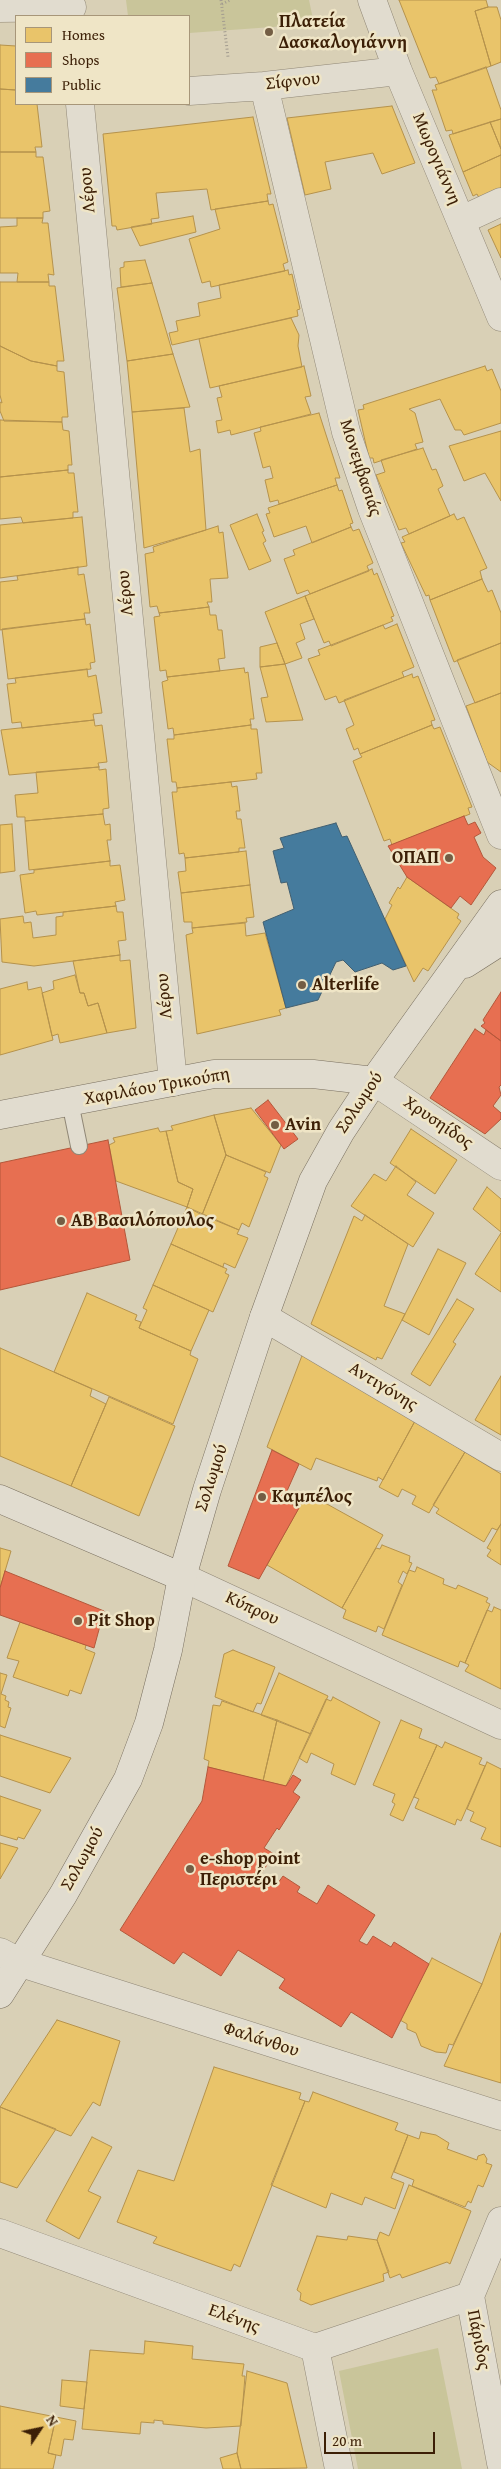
<!DOCTYPE html>
<meta charset="utf-8">
<style>
body{margin:0}
#map{position:relative;width:501px;height:2469px;overflow:hidden;background:#d9d0b6;font-family:"Gentium Book Plus",serif}
canvas{display:block}
.legend{position:absolute;left:15px;top:15px;width:175px;height:90px;box-sizing:border-box;background:#efe5c6;border:1px solid #a79679;margin:0;padding:6px 9px;list-style:none;font-size:15px;color:#3c1f06}
.legend li{display:flex;align-items:center;gap:10px;height:25px}
.legend b{width:25px;border:1px solid #a79679}
.north{position:absolute;left:15px;top:2404px;width:50px;height:50px;-webkit-text-stroke:4px #efe5c6;paint-order:stroke;rotate:56deg;font-size:14px;font-weight:700;line-height:20px;text-align:center;color:#3c1f06}
.north::after{content:'';display:block;margin:auto;width:18px;height:22px;background:#3c1f06;clip-path:polygon(50% 0,100% 100%,50% 72%,0 100%)}
.scale{position:absolute;left:324px;top:2432px;width:111px;height:22px;box-sizing:border-box;border:2px solid #3c1f06;border-top:0;padding-left:6px;font-size:15px;line-height:18px;white-space:nowrap;color:#3c1f06;-webkit-text-stroke:4px #efe5c6;paint-order:stroke}
</style>
<div id="map">
<canvas width="501" height="2469"></canvas>
<ul class="legend">
<li><b style="height:14px;background:#e9c46a"></b>Homes</li>
<li><b style="height:14px;background:#e76f51"></b>Shops</li>
<li><b style="height:14px;background:#457b9d"></b>Public</li>
</ul>
<div class="north">N</div>
<div class="scale">20 m</div>
</div>
<script>
const ctx = document.querySelector('canvas').getContext('2d');
ctx.lineJoin = 'round';
function fill(path, color) {
  ctx.fillStyle = color;
  ctx.fill(path, 'evenodd');
}
function toPath(rows) {
  const path = new Path2D();
  for (const r of rows) {
    path.moveTo(r[0], r[1]);
    for (let i = 2; i < r.length; i += 2) path.lineTo(r[i], r[i + 1]);
  }
  return path;
}
function strokePath(path, color, width, dash) {
  ctx.strokeStyle = color;
  ctx.lineWidth = width;
  ctx.lineCap = dash ? 'butt' : 'round';
  ctx.setLineDash(dash || []);
  ctx.stroke(path);
}
function write(font, color, halo, rows, align = 'center') {
  ctx.font = font + ' "Gentium Book Plus",serif';
  ctx.lineWidth = 5;
  ctx.setLineDash([]);
  ctx.textBaseline = 'middle';
  ctx.strokeStyle = halo;
  ctx.fillStyle = color;
  for (const [text, x, y, turn = 0] of rows) {
    ctx.save();
    ctx.translate(x, y);
    ctx.rotate((+turn || 0) * Math.PI / 180);
    ctx.textAlign = isNaN(turn) ? turn : align;
    if (halo) ctx.strokeText(text, 0, 0);
    ctx.fillText(text, 0, 0);
    ctx.restore();
  }
}
fill(toPath([
 [126,0,309,0,314,24,189,33,189,16,128,16],
 [438,2348,462,2469,358,2469,339,2371]
]), '#c9c59a');
const homes = toPath([
 [399,0,486,0,488,7,475,11,491,66,439,84,436,77,430,78,399,0],
 [488,7,497,7,501,20,501,62,491,66,475,11,488,7],
 [0,45,16,46,16,90,0,89,0,45],
 [486,67,501,110,501,119,453,134,452,130,446,131,432,90,437,90,435,85,486,67],
 [0,89,16,90,16,104,37,104,42,147,35,147,36,152,0,152,0,89],
 [392,106,415,163,382,174,373,153,325,162,331,189,305,195,287,118,392,106],
 [253,117,271,194,267,194,268,201,211,210,207,189,156,193,159,218,151,219,152,224,117,230,116,226,112,226,103,134,253,117],
 [501,119,501,149,490,122,501,119],
 [490,122,501,149,501,155,463,172,449,135,490,122],
 [0,152,36,152,36,157,43,157,50,211,43,212,43,218,0,218,0,152],
 [501,155,501,188,479,198,477,194,473,196,463,172,501,155],
 [268,201,269,205,273,204,288,262,283,264,285,271,211,287,210,281,202,283,189,239,220,229,215,209,268,201],
 [193,216,196,232,140,246,131,227,193,216],
 [17,218,43,218,42,223,48,223,54,275,48,274,49,282,17,282,18,273,0,273,0,227,17,226,17,218],
 [501,224,501,258,488,230,501,224],
 [145,260,152,283,121,287,120,268,124,267,124,262,145,260],
 [288,270,289,275,292,274,300,309,297,310,298,316,172,345,169,333,178,331,176,321,200,316,198,303,221,298,219,285,288,270],
 [0,282,49,282,49,286,55,286,64,361,57,361,57,366,31,361,0,346,0,282],
 [152,283,173,354,127,361,117,288,152,283],
 [291,318,299,335,298,346,302,367,210,388,199,339,291,318],
 [0,346,31,361,57,366,57,371,64,372,68,417,62,417,62,422,4,421,0,411,0,402,2,403,0,395,0,346],
 [173,354,190,407,132,412,127,361,173,354],
 [304,366,311,396,305,397,311,414,231,435,230,430,218,433,216,421,222,420,217,398,222,397,219,386,304,366],
 [485,366,487,371,492,369,501,391,501,423,464,435,461,430,455,430,440,399,409,409,415,413,423,442,415,444,417,449,374,463,373,458,369,458,358,410,364,409,363,405,485,366],
 [184,408,190,452,200,449,206,530,144,548,132,412,184,408],
 [319,413,340,478,335,478,337,485,279,504,278,500,270,502,265,480,273,478,270,466,263,468,254,433,261,431,260,427,319,413],
 [0,420,62,422,63,430,69,431,72,465,68,465,68,470,0,477,0,420],
 [501,431,501,501,485,473,464,481,449,446,501,431],
 [423,448,432,470,436,469,443,486,438,489,450,516,409,534,406,528,399,530,376,475,385,472,381,460,423,448],
 [68,470,68,473,74,473,78,512,73,512,73,518,23,523,21,517,0,519,0,477,68,470],
 [337,485,339,491,342,490,353,523,350,524,351,527,312,543,306,526,274,537,266,514,270,513,268,508,337,485],
 [257,514,264,531,262,532,266,541,263,543,271,561,249,570,230,525,257,514],
 [454,514,457,520,464,517,487,568,480,571,482,579,430,600,429,595,426,596,401,543,405,542,402,537,454,514],
 [82,517,87,566,0,578,0,525,82,517],
 [218,526,219,533,223,532,228,578,210,579,212,602,207,602,209,607,159,613,157,606,150,607,145,554,154,552,153,547,218,526],
 [351,527,353,531,359,529,373,563,367,566,369,571,310,594,308,590,297,594,284,559,295,555,293,550,351,527],
 [78,567,78,575,84,574,90,613,84,613,85,619,0,630,0,582,18,580,17,576,78,567],
 [372,569,374,575,377,573,394,616,391,617,393,621,331,646,329,641,324,643,305,596,372,569],
 [482,579,488,592,492,590,501,613,501,643,454,662,430,600,482,579],
 [305,596,314,619,300,624,305,639,296,643,302,658,285,664,265,612,305,596],
 [209,607,210,615,216,615,218,630,222,630,225,658,218,659,220,671,167,677,166,670,160,671,154,617,160,616,159,613,209,607],
 [85,619,86,625,90,624,95,662,90,663,91,669,8,679,2,629,85,619],
 [397,624,414,667,402,672,404,677,339,703,336,696,325,700,308,659,320,655,318,650,383,625,385,629,397,624],
 [277,643,285,664,260,667,260,647,277,643],
 [501,643,501,693,475,703,457,660,501,643],
 [285,664,303,720,266,722,261,698,268,697,260,667,285,664],
 [244,668,245,673,248,672,254,719,250,719,251,725,174,735,173,728,168,729,162,682,168,680,167,677,244,668],
 [87,669,88,677,96,675,102,713,93,714,94,720,22,728,21,722,12,723,7,684,16,683,15,678,87,669],
 [412,674,413,678,418,676,435,720,431,721,432,725,360,754,358,748,354,750,346,729,354,725,344,700,412,674],
 [501,693,501,772,487,762,466,706,501,693],
 [94,720,95,726,102,725,107,762,98,763,99,767,9,775,1,730,94,720],
 [251,725,251,729,257,729,262,773,256,773,257,779,177,788,176,782,172,782,167,739,174,739,174,735,251,725],
 [432,725,434,729,440,727,472,807,468,808,470,814,392,845,390,839,384,841,353,761,362,757,360,754,432,725],
 [99,767,99,770,106,769,109,808,103,809,103,814,25,821,25,817,17,817,15,795,38,793,36,772,99,767],
 [231,782,232,787,237,786,240,811,236,811,237,819,241,819,245,848,239,848,239,852,185,858,184,853,179,854,172,792,177,792,177,788,231,782],
 [103,814,105,825,110,824,111,840,107,840,110,861,29,870,25,821,103,814],
 [12,824,15,871,0,873,0,825,12,824],
 [246,851,250,885,181,893,178,872,186,871,185,858,246,851],
 [110,861,110,866,120,865,125,900,115,902,116,906,37,915,36,911,25,913,20,875,34,873,34,870,110,861],
 [407,877,459,914,457,918,461,921,428,971,423,968,414,982,385,919,392,905,389,903,398,887,400,889,407,877],
 [250,885,254,917,246,918,247,922,192,928,192,922,184,922,181,893,250,885],
 [116,906,117,912,123,912,126,940,118,941,120,955,34,966,2,962,0,919,23,916,24,923,31,922,33,938,56,935,56,917,63,916,63,912,116,906],
 [245,923,246,936,265,933,286,1008,279,1010,281,1015,197,1034,186,935,193,933,192,928,245,923],
 [120,955,120,961,130,960,136,1028,107,1033,98,1003,88,1006,84,993,80,993,73,961,120,955],
 [75,975,80,993,84,993,88,1006,98,1003,107,1033,60,1043,58,1034,52,1036,42,993,54,989,53,981,75,975],
 [27,982,28,990,41,987,53,1040,0,1055,0,989,27,982],
 [251,1108,281,1145,270,1173,226,1155,214,1115,251,1108],
 [214,1115,226,1155,202,1215,187,1207,193,1189,178,1182,166,1131,173,1130,171,1126,214,1115],
 [158,1128,160,1132,166,1131,178,1182,193,1189,187,1207,116,1181,109,1145,115,1142,113,1138,158,1128],
 [411,1129,457,1160,435,1194,390,1163,411,1129],
 [226,1155,266,1172,264,1176,268,1178,249,1227,242,1223,239,1230,202,1215,226,1155],
 [396,1166,416,1182,407,1195,434,1213,413,1247,351,1206,374,1174,386,1181,396,1166],
 [487,1187,501,1199,501,1232,473,1209,487,1187],
 [187,1207,239,1230,237,1234,248,1238,235,1268,224,1263,223,1267,171,1244,187,1207],
 [365,1215,408,1244,384,1306,405,1314,382,1359,377,1357,376,1360,311,1324,354,1216,362,1221,365,1215],
 [501,1233,501,1292,475,1274,501,1233],
 [171,1244,227,1269,225,1273,229,1275,213,1312,153,1285,171,1244],
 [438,1249,466,1263,429,1335,402,1320,438,1249],
 [153,1285,209,1310,191,1351,139,1328,147,1310,143,1308,153,1285],
 [87,1293,137,1315,135,1320,141,1322,139,1328,191,1351,190,1355,198,1359,173,1424,54,1372,87,1293],
 [457,1299,474,1309,453,1342,456,1344,430,1386,411,1374,457,1299],
 [0,1348,92,1389,90,1396,106,1404,71,1486,0,1456,0,1348],
 [303,1353,415,1421,383,1480,378,1477,377,1481,316,1458,311,1470,267,1447,303,1353],
 [501,1376,501,1435,475,1420,501,1376],
 [109,1397,175,1426,139,1516,71,1486,109,1397],
 [415,1421,465,1452,429,1513,412,1504,416,1496,402,1489,398,1497,379,1487,415,1421],
 [465,1452,501,1474,501,1524,497,1530,492,1528,484,1542,436,1513,439,1509,433,1505,465,1452],
 [307,1493,383,1535,342,1608,267,1565,307,1493],
 [501,1524,501,1565,487,1556,491,1550,487,1548,501,1524],
 [382,1545,410,1556,409,1562,412,1563,407,1574,403,1571,398,1582,402,1585,384,1629,378,1626,376,1632,343,1618,346,1610,342,1608,376,1548,380,1549,382,1545],
 [0,1548,11,1551,0,1588,0,1548],
 [417,1567,444,1579,443,1584,456,1589,458,1585,488,1598,486,1602,490,1604,465,1663,460,1661,458,1667,382,1635,409,1570,415,1572,417,1567],
 [494,1607,501,1610,501,1689,465,1671,469,1665,465,1663,487,1610,492,1612,494,1607],
 [20,1622,86,1645,85,1649,95,1653,81,1694,70,1690,68,1696,13,1677,19,1661,7,1658,20,1622],
 [233,1650,275,1667,261,1704,257,1703,253,1712,215,1697,224,1654,233,1650],
 [0,1673,7,1675,1,1694,6,1696,5,1700,9,1702,8,1707,11,1708,5,1728,0,1726,0,1673],
 [279,1673,328,1696,311,1734,261,1715,279,1673],
 [333,1697,380,1722,355,1785,331,1774,334,1764,311,1753,307,1763,299,1758,326,1699,331,1701,333,1697],
 [222,1701,277,1720,263,1781,208,1767,209,1761,204,1759,213,1705,220,1706,222,1701],
 [277,1720,311,1734,286,1786,263,1781,277,1720],
 [401,1720,422,1729,419,1738,437,1745,403,1821,390,1815,395,1804,392,1802,395,1794,373,1785,401,1720],
 [0,1735,71,1758,50,1793,0,1776,0,1735],
 [445,1742,482,1758,479,1764,485,1766,461,1821,457,1819,455,1825,415,1808,419,1799,414,1797,437,1745,442,1748,445,1742],
 [487,1762,501,1769,501,1847,481,1839,486,1828,470,1821,474,1812,467,1809,487,1762],
 [0,1796,41,1810,24,1839,18,1837,17,1840,0,1835,0,1796],
 [0,1843,18,1848,0,1879,0,1843],
 [501,1933,501,2083,444,2066,482,1984,501,1933],
 [432,1958,482,1984,453,2045,449,2044,446,2053,436,2052,421,2046,416,2033,407,2029,407,2024,400,2020,432,1958],
 [57,2020,120,2041,100,2106,93,2102,71,2136,0,2107,57,2020],
 [214,2067,301,2093,299,2099,305,2101,240,2267,234,2264,231,2271,153,2243,157,2237,117,2222,138,2170,174,2181,214,2067],
 [313,2092,398,2123,395,2130,408,2135,391,2178,404,2183,395,2209,365,2197,362,2205,331,2193,326,2208,271,2185,305,2101,309,2102,313,2092],
 [0,2107,56,2129,17,2188,0,2182,0,2107],
 [421,2132,436,2135,449,2143,447,2149,477,2160,478,2156,484,2154,487,2159,486,2163,492,2165,483,2187,478,2185,471,2203,468,2201,465,2207,412,2186,414,2180,394,2172,408,2135,419,2139,421,2132],
 [92,2137,112,2147,88,2191,101,2197,79,2239,46,2221,92,2137],
 [409,2185,471,2211,450,2264,447,2262,402,2278,400,2274,390,2278,377,2240,380,2232,389,2236,409,2185],
 [317,2236,347,2240,348,2236,377,2240,389,2272,383,2274,384,2281,311,2305,300,2300,301,2293,297,2290,317,2236],
 [145,2341,193,2346,192,2359,244,2364,242,2376,245,2376,241,2426,206,2428,163,2424,163,2421,154,2420,154,2423,141,2422,140,2434,82,2429,90,2350,144,2354,145,2341],
 [247,2371,287,2383,307,2468,241,2469,237,2453,247,2371],
 [62,2380,87,2382,84,2409,60,2406,62,2380],
 [0,2406,56,2417,48,2453,56,2455,53,2469,0,2469,0,2406],
 [56,2417,76,2421,73,2440,64,2439,61,2456,48,2453,56,2417],
 [237,2453,241,2469,223,2469,220,2458,237,2453]
]);
fill(homes, '#e9c46a');
strokePath(homes, '#b5924c', 1);
const shops = toPath([
 [464,816,468,825,475,822,481,833,474,837,483,857,496,868,471,905,460,896,451,908,407,877,388,846,464,816],
 [501,992,501,1041,481,1026,485,1023,483,1020,501,992],
 [475,1029,484,1035,486,1030,501,1041,501,1085,499,1087,501,1095,493,1106,501,1113,501,1119,485,1134,430,1098,475,1029],
 [268,1100,298,1139,284,1149,255,1110,268,1100],
 [108,1140,130,1260,0,1290,0,1163,108,1140],
 [272,1450,299,1464,283,1500,299,1508,259,1579,228,1566,272,1450],
 [5,1571,104,1611,94,1648,0,1615,0,1588,5,1571],
 [208,1767,286,1786,293,1775,301,1780,293,1792,300,1797,279,1830,277,1828,264,1848,274,1854,259,1877,275,1887,283,1876,300,1887,297,1892,317,1904,328,1885,375,1915,359,1941,367,1945,373,1936,391,1947,394,1942,429,1964,392,2038,351,2012,341,2027,279,1988,285,1979,238,1950,221,1976,183,1952,174,1964,120,1930,202,1801,208,1767]
]);
fill(shops, '#e76f51');
strokePath(shops, '#b4573a', 1);
const public = toPath([
 [336,823,342,837,347,836,406,966,393,970,382,963,355,972,343,960,336,962,318,1000,286,1008,263,922,294,909,287,882,281,883,273,851,284,848,280,838,336,823]
]);
fill(public, '#457b9d');
strokePath(public, '#425f70', 1);
const lane = toPath([
 [70,1102,79,1146]
]);
const street = toPath([
 [372,0,398,71,501,317],
 [0,8,72,7],
 [264,86,346,432,372,509,501,835],
 [189,91,264,86,398,71],
 [80,104,173,1082],
 [462,220,501,202],
 [374,1081,501,1166],
 [264,1317,501,1457],
 [182,1577,501,1725],
 [0,1952,21,1963,501,2116],
 [501,2221,470,2296,501,2463],
 [0,2233,315,2348,470,2296],
 [315,2348,339,2469]
]);
const secondary = toPath([
 [465,964,501,941],
 [0,1115,214,1074,313,1074,374,1081],
 [0,1499,182,1577],
 [0,1994,63,1895,128,1779,149,1723,168,1650,182,1577,207,1490,264,1317,313,1181,341,1131,374,1081,501,904]
]);
strokePath(lane, '#908776', 18);
strokePath(street, '#908776', 29);
strokePath(secondary, '#796f5f', 29);
strokePath(toPath([
 [221,0,228,57],
 [222,4,230,0]
]), '#a29b8f', 3, [1, 2.5]);
strokePath(lane, '#e1dccf', 16);
strokePath(street, '#e1dccf', 28);
strokePath(secondary, '#e1dccf', 28);
for (const [x, y, r, color] of [
 [269,32,5,"#735d44"],
 [449,858,5,"#735d44"],
 [302,985,5,"#735d44"],
 [275,1125,5,"#735d44"],
 [61,1221,5,"#735d44"],
 [262,1497,5,"#735d44"],
 [78,1621,5,"#735d44"],
 [190,1869,5,"#735d44"]
]) {
  const dot = new Path2D();
  dot.arc(x, y, r, 0, 2 * Math.PI);
  ctx.fillStyle = color;
  ctx.fill(dot);
  strokePath(dot, '#efe5c6', 2);
}
write('bold 18px', '#3c1f06', '#efe5c6', [
 ["Πλατεία",279,22],
 ["Δασκαλογιάννη",279,43],
 ["ΟΠΑΠ",439,858,"right"],
 ["Alterlife",312,985],
 ["Avin",285,1125],
 ["ΑΒ Βασιλόπουλος",71,1221],
 ["Καμπέλος",272,1497],
 ["Pit Shop",88,1621],
 ["e-shop point",200,1859],
 ["Περιστέρι",200,1880]
], 'left');
write('18px', '#3c1f06', '#efe5c6', [
 ["Σίφνου",293,82,-6],
 ["Μωρογιάννη",436,159,67],
 ["Λέρου",88,190,-95],
 ["Μονεμβασιάς",360,468,72],
 ["Λέρου",126,593,-95],
 ["Λέρου",165,996,-95],
 ["Χαριλάου Τρικούπη",157,1087,-10],
 ["Σολωμού",360,1103,-56],
 ["Χρυσηίδος",438,1123,34],
 ["Αντιγόνης",383,1387,31],
 ["Σολωμού",212,1478,-72],
 ["Κύπρου",252,1609,25],
 ["Σολωμού",83,1859,-61],
 ["Φαλάνθου",261,2040,18],
 ["Ελένης",234,2319,20],
 ["Πάριδος",478,2340,79]
]);
</script>
